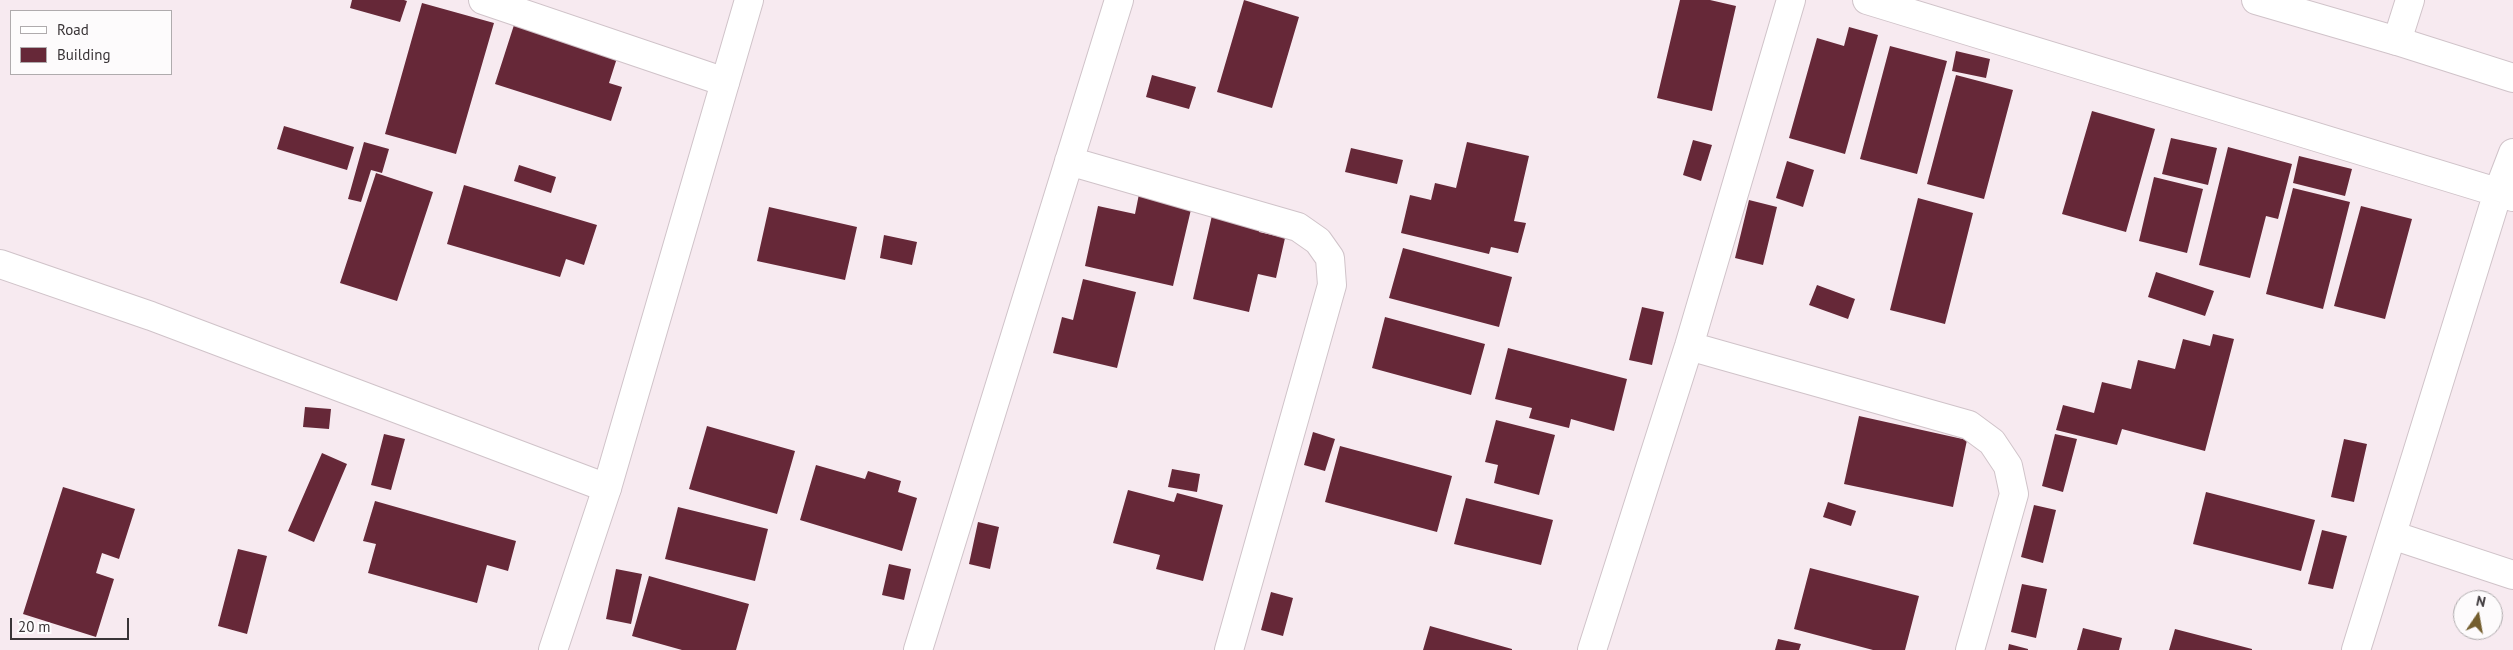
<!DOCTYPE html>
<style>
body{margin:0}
#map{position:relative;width:2513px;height:650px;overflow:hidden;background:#f7eaf0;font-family:"PT Sans",sans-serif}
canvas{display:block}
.legend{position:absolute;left:10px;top:10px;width:162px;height:65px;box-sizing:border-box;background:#fdfbfc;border:1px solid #afabad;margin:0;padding:6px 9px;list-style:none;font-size:15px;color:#393437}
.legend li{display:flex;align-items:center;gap:10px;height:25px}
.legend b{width:25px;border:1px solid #afabad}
.north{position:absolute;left:2453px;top:590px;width:50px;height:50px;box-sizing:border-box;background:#fdfbfc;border:1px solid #afabad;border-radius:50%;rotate:12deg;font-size:14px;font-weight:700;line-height:20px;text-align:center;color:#393437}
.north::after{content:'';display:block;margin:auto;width:18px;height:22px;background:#745e2e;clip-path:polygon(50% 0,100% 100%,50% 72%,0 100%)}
.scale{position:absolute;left:10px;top:618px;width:119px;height:22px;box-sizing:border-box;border:2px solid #393437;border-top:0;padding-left:6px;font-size:15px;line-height:18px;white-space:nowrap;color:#393437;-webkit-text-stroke:4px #fdfbfc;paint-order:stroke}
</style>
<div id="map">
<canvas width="2513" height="650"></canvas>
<ul class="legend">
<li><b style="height:6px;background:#fff"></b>Road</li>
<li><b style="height:14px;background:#662838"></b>Building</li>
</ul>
<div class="north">N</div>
<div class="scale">20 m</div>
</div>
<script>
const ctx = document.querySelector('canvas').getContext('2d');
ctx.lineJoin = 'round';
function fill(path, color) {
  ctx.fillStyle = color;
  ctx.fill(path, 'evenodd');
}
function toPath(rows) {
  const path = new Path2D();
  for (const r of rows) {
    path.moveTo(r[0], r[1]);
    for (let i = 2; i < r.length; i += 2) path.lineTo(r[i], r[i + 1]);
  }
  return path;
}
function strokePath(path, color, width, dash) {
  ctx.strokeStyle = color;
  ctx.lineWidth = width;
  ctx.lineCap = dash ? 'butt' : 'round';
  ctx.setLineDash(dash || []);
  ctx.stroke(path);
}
fill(toPath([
 [352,0,404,0,407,1,400,22,350,8],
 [1244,0,1299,17,1272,108,1217,92],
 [1680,0,1710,0,1736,6,1712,111,1657,98],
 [422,3,494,23,456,154,385,134],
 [514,25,617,58,609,83,622,87,611,121,495,84],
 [1849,27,1878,35,1845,154,1789,138,1817,38,1844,46],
 [1890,46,1947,61,1917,174,1860,159],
 [1956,51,1990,59,1986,78,1952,71],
 [1152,75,1196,87,1189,109,1146,97],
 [1956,75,2013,90,1984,199,1927,184],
 [2092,111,2155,129,2126,232,2062,214],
 [284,126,354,147,347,170,277,149],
 [2171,138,2217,148,2208,185,2162,174],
 [1693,140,1712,145,1701,181,1683,175],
 [364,142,389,149,382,173,371,170,361,202,348,199],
 [1467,142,1529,156,1514,221,1526,223,1518,253,1491,247,1489,254,1401,233,1410,195,1431,200,1435,183,1456,188],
 [2228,147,2292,164,2278,219,2266,216,2250,278,2199,265],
 [1351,148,1403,160,1397,184,1345,172],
 [2299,156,2352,169,2345,196,2293,183],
 [1787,161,1814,170,1803,207,1776,198],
 [519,165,556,177,551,193,514,181],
 [376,173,433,192,397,301,340,283],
 [2154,177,2203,189,2187,253,2139,241],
 [464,185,597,225,584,265,566,259,560,277,447,244],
 [2293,188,2350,202,2323,309,2266,294],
 [1140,189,1193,201,1173,286,1085,266,1098,206,1135,214],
 [1918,198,1973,213,1945,324,1890,310],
 [1749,200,1777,207,1763,265,1735,258],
 [2361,206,2412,219,2385,319,2334,306],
 [769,207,857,227,845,280,757,261],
 [1213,211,1261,222,1259,232,1285,238,1276,278,1258,274,1249,312,1193,299],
 [884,235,917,242,912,265,880,258],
 [1403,248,1512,277,1499,327,1389,298],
 [2156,272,2214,291,2205,316,2148,297],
 [1083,279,1136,292,1117,368,1053,353,1062,317,1073,320],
 [1817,285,1855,299,1848,319,1809,305],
 [1642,307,1664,312,1652,365,1629,360],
 [1385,317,1485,344,1471,395,1372,368],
 [2213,334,2234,339,2205,451,2122,429,2117,445,2056,430,2063,405,2094,413,2102,382,2131,389,2138,360,2175,369,2183,339,2210,346],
 [1508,348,1627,379,1614,431,1571,419,1569,428,1529,418,1532,408,1495,399],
 [305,407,331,409,329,429,303,427],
 [1859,416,1967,440,1953,507,1844,484],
 [1496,420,1555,435,1539,495,1494,483,1498,465,1485,462],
 [707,426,795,451,777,514,689,489],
 [1313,432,1335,439,1325,471,1304,465],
 [384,434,405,439,391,490,371,485],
 [2055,434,2077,439,2063,492,2042,486],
 [2344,439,2367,444,2354,502,2331,497],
 [1340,446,1452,476,1437,532,1325,502],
 [322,453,347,464,314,542,288,531],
 [816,465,865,479,868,471,901,481,898,492,917,498,902,551,800,520],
 [1172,469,1200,474,1197,492,1168,487],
 [63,487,135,509,119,559,102,553,96,573,114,579,96,637,23,614],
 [1128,490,1174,502,1177,493,1223,505,1203,581,1156,569,1160,555,1113,543],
 [2206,492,2315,520,2301,571,2193,544],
 [1466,498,1553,520,1541,565,1454,544],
 [375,501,516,541,508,571,487,565,477,603,368,573,376,544,363,541],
 [1828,502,1856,511,1851,526,1823,517],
 [2034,505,2056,510,2043,563,2021,557],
 [678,507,768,529,755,581,665,559],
 [978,522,999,527,990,569,969,564],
 [2322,530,2347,536,2333,589,2308,584],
 [238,549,267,556,247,634,218,626],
 [889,564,911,569,904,600,882,595],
 [1810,568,1919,596,1905,650,1873,650,1794,629],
 [616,569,642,574,631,624,606,619],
 [649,576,749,604,736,650,682,650,632,636],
 [2022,584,2047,589,2036,638,2011,632],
 [1271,592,1293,598,1283,636,1261,630],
 [1430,626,1512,649,1512,650,1423,650],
 [2083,628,2122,638,2119,650,2077,650],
 [2175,629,2252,649,2252,650,2169,650],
 [1778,639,1801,644,1799,650,1775,650],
 [2009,644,2028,649,2028,650,2008,650]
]), '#662838');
const street = toPath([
 [483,0,725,82],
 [1867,0,2513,197],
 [2397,41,2410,0],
 [1069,161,1298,227,1318,241,1330,258,1332,285,1229,650],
 [0,264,151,316,607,488],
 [1689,346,1969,425,1992,442,2008,466,2014,494,1970,650],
 [2392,535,2513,575],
 [918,650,1119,0],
 [1592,650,1689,346,1791,0],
 [2356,650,2498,192,2513,153]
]);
const secondary = toPath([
 [2256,0,2397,41,2513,78],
 [553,650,607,488,749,0]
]);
strokePath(street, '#d0c3c9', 30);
strokePath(secondary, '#d0c3c9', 30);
strokePath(street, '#fff', 28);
strokePath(secondary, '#fff', 28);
</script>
